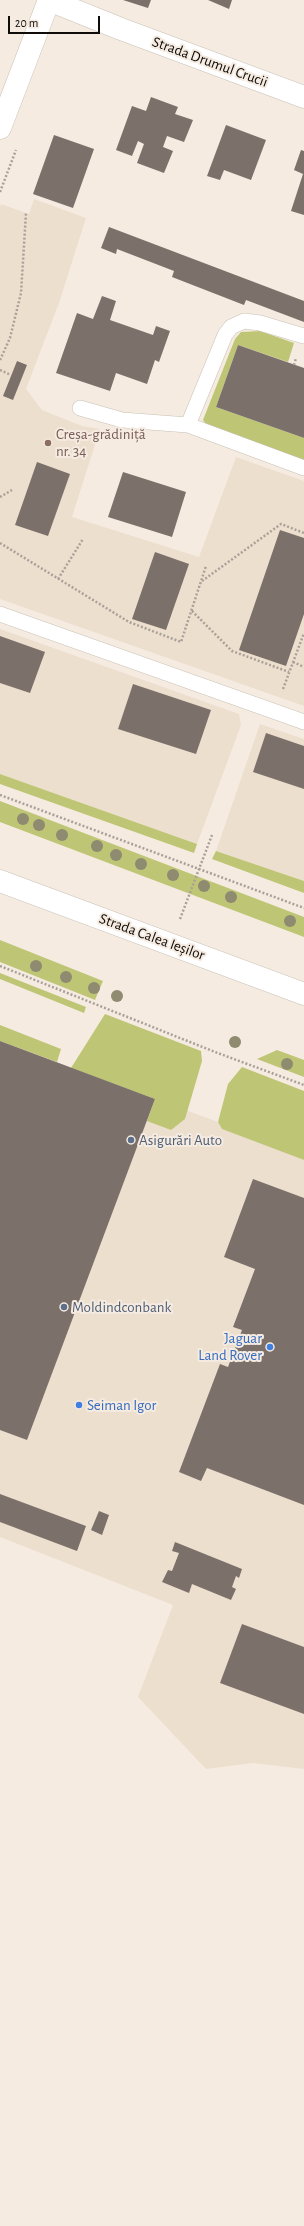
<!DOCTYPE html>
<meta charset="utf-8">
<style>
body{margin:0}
#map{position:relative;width:304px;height:2226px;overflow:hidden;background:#f5ebe1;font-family:"Alegreya Sans",sans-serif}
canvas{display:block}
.scale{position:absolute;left:8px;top:16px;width:92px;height:18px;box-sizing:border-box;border:2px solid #0e0b08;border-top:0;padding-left:5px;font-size:12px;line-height:14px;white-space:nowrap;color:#0e0b08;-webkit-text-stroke:3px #f5ebe1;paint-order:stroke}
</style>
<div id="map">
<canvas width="304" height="2226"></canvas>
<div class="scale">20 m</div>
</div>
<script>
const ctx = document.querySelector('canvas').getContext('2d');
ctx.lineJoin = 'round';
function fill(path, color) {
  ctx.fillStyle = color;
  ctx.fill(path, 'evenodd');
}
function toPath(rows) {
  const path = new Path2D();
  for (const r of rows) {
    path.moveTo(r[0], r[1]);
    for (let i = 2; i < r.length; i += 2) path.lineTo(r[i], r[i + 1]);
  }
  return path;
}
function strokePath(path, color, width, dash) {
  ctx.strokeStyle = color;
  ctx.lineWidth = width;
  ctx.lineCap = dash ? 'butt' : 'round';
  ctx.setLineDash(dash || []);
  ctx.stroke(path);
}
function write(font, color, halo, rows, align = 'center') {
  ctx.font = font + ' "Alegreya Sans",sans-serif';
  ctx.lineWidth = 4;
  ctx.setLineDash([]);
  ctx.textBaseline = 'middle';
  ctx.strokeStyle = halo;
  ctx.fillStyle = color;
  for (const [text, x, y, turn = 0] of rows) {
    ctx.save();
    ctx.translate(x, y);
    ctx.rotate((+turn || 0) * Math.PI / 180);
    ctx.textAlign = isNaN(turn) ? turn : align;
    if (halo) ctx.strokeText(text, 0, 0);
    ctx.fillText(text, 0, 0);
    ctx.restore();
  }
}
fill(toPath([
 [34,199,86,218,59,303,26,389,42,410,82,426,100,429,72,517,199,557,236,457,304,481,304,706,0,599,0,207,1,204,29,214],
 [0,629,239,714,241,725,197,844,0,774],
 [260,724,304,739,304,881,216,851],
 [0,1041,218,1122,223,1129,304,1160,304,1769,253,1763,206,1769,138,1697,173,1605,0,1537]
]), '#eddfce');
fill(toPath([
 [260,331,294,343,288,362,238,345,216,407,304,438,304,461,208,427,203,420,235,339,241,332],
 [0,774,197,844,194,853,0,784],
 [0,801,304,917,304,937,0,822],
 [216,851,304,881,304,893,212,859],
 [0,940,103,981,95,1000,0,962],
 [0,973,86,1007,84,1013,0,979],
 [105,1014,201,1051,202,1061,185,1119,171,1130,147,1121,155,1099,71,1068],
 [0,1025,61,1049,57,1062,0,1041],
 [277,1050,304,1060,304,1077,257,1059],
 [242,1067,304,1091,304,1160,222,1129,218,1122,228,1084]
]), '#bec675');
fill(toPath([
 [123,0,151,0,148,8],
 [208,0,232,0,229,9],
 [151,97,178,107,175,114,193,120,184,142,167,136,163,147,173,151,164,173,137,163,144,144,138,141,132,156,116,150,132,106,146,111],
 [226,125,266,140,251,180,224,170,220,180,207,176],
 [54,135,94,149,73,208,33,194],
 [301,150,304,151,304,215,291,211,303,174,294,170],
 [109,227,304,301,304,322,246,300,244,305,172,277,174,271,117,249,116,254,101,248],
 [102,296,116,301,110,320,153,335,156,326,170,331,159,362,155,360,147,384,116,373,110,391,56,373,77,313,93,319],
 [238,345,304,368,304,438,216,407],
 [17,361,27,365,13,400,3,396],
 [37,462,70,474,48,536,15,525],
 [123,472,186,492,172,537,108,517],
 [280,530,304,538,304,614,286,666,239,650],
 [155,552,189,564,166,630,132,619],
 [0,636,45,652,30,693,0,683],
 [133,684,211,710,196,754,118,729],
 [266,733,304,746,304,789,253,772],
 [0,1041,155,1099,27,1440,0,1430],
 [253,1179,304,1198,304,1505,207,1468,201,1481,179,1472,220,1364,228,1367,242,1330,233,1327,255,1269,224,1257],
 [0,1494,86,1526,77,1551,0,1522],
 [99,1511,109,1515,102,1535,91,1530],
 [175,1542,242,1569,239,1578,236,1576,232,1587,236,1589,231,1600,192,1584,189,1593,162,1582,168,1570,172,1571,179,1553,172,1551],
 [242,1624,304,1647,304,1714,220,1683]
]), '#7c706b');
const service = toPath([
 [80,408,122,420,188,425,304,468],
 [188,425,225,335,231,327,244,321,260,323,304,336],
 [0,614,304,722]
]);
const minor = toPath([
 [49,0,121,29,304,97]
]);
const secondary = toPath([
 [0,128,49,0]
]);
const primary = toPath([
 [0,881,304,994]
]);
strokePath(service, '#c8c0b5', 16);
strokePath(minor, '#c8c0b5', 23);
strokePath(secondary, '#c8c0b5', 23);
strokePath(primary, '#c8c0b5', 23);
strokePath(toPath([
 [0,192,16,150],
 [0,360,10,338,21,293,26,213],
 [294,365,296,358],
 [0,370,11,375],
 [0,497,12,490],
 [0,543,129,622,181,642,206,566],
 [58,579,83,539],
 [202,581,281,524,304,533],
 [192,611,232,651,289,672],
 [293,662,304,667],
 [283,689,304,633],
 [0,795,304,908],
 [180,919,212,835],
 [0,966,215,1052,304,1085]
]), '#a9a199', 2.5, [2, 2]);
strokePath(service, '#fff', 15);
strokePath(minor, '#fff', 22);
strokePath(secondary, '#fff', 22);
strokePath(primary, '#fff', 22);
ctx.fillStyle = '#8e8b71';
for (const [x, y] of [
 [23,819],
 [39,825],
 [62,835],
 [97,846],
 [116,855],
 [141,864],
 [173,875],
 [204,886],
 [231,897],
 [290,921],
 [36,966],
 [66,977],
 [94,988],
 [117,996],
 [235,1042],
 [287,1064]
]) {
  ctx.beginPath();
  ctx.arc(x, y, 6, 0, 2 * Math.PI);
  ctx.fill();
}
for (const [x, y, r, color] of [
 [48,443,4,"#8d6e63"],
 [131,1140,4,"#5c6f8a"],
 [64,1307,4,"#5c6f8a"],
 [270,1347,4,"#3f7fe0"],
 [79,1405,4,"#3f7fe0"]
]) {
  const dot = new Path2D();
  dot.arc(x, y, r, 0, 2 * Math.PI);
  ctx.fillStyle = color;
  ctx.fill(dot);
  strokePath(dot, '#f5ebe1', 1.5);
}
write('15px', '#0e0b08', '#f5ebe1', [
 ["Strada Drumul Crucii",210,62,20],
 ["Strada Calea Ieșilor",152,937,20]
]);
write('15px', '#785e54', '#f5ebe1', [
 ["Creșa-grădiniță",56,434],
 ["nr. 34",56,451]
], 'left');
write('15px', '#4e5e75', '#f5ebe1', [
 ["Asigurări Auto",139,1140],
 ["Moldindconbank",72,1307]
], 'left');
write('15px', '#366cbe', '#f5ebe1', [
 ["Jaguar",262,1338],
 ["Land Rover",262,1355],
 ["Seiman Igor",87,1405,"left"]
], 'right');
</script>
